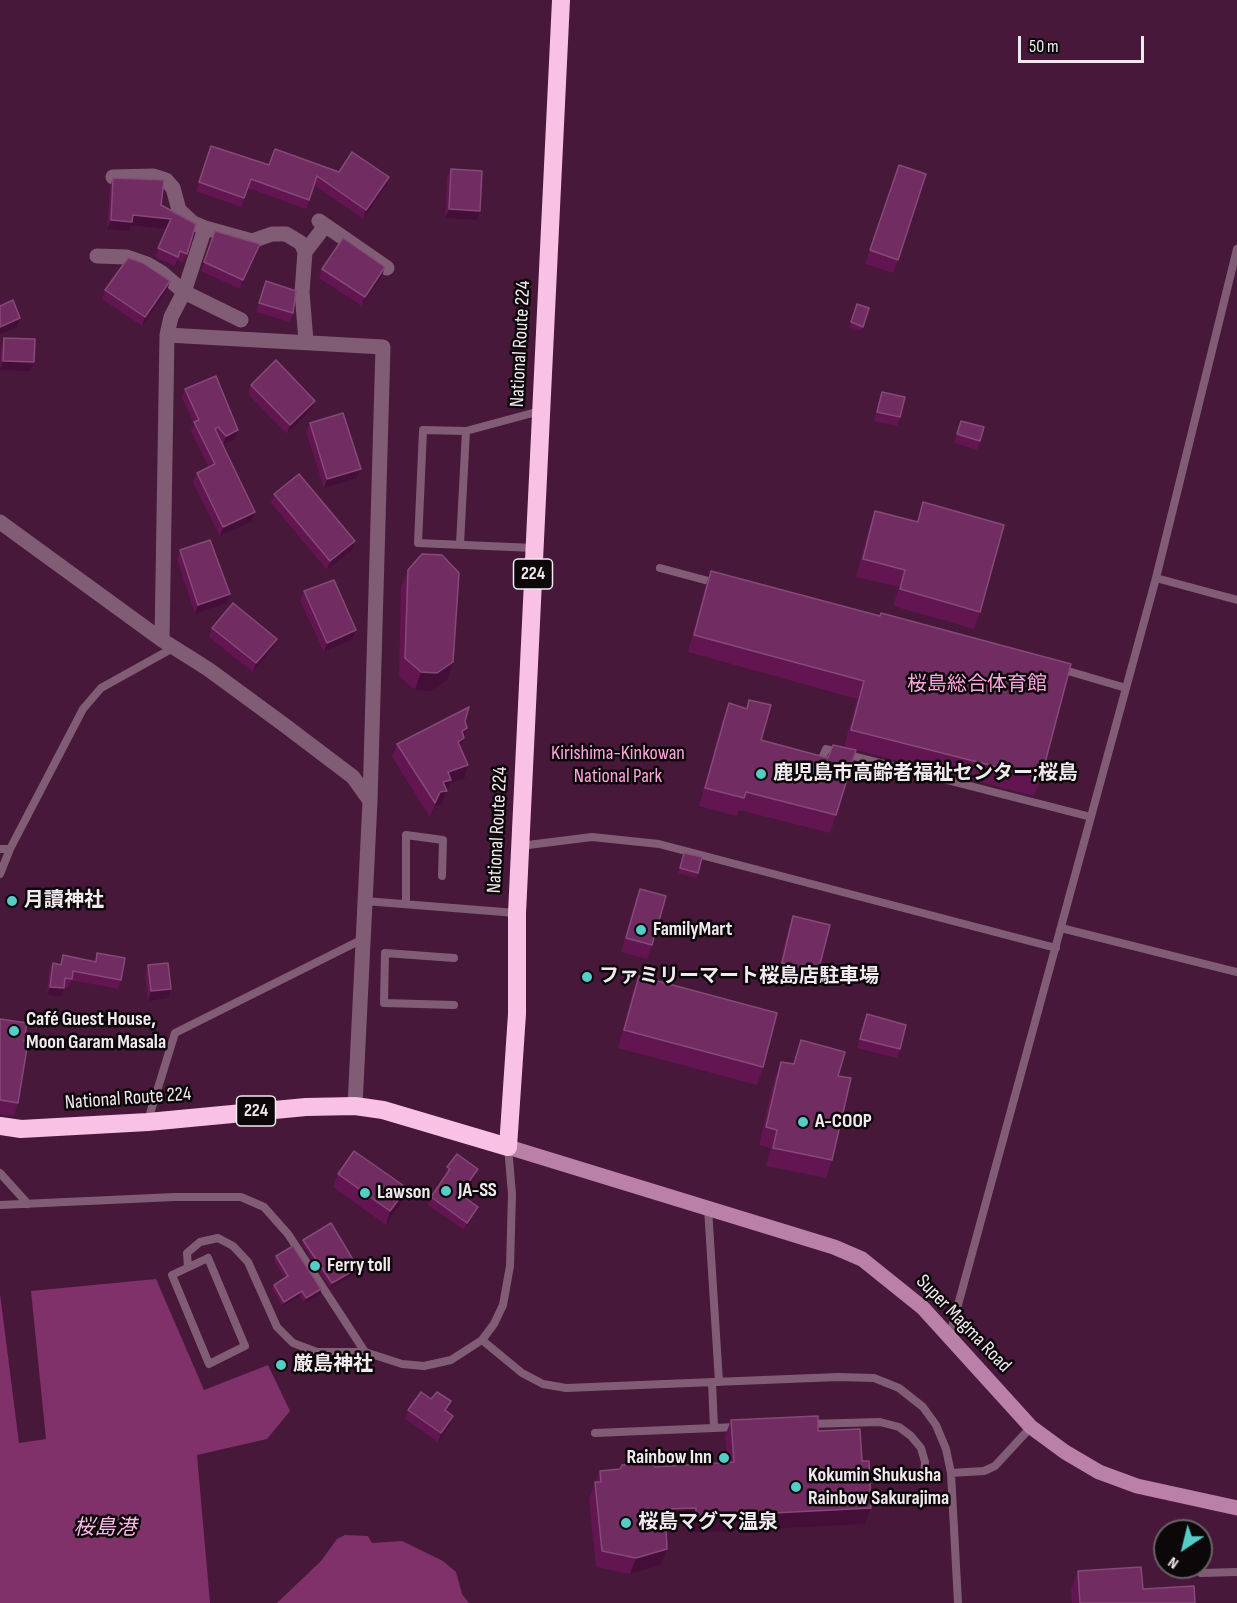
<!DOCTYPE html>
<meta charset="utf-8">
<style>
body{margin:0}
#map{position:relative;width:1237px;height:1603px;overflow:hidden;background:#251c22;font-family:"Sofia Sans Condensed",sans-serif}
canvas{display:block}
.north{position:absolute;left:1153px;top:1519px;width:60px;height:60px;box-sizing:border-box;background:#0c080a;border:2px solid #676265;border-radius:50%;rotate:215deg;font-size:16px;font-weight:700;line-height:24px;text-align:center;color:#f0eaee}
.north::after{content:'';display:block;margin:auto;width:21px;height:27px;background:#54cdc6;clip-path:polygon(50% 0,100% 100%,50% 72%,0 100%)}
.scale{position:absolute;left:1018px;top:36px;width:126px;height:27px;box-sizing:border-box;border:3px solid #f0eaee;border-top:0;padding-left:8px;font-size:18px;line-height:21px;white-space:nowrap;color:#f0eaee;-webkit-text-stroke:4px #0c080a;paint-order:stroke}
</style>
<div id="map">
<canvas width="1237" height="1603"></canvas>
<div class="north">N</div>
<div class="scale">50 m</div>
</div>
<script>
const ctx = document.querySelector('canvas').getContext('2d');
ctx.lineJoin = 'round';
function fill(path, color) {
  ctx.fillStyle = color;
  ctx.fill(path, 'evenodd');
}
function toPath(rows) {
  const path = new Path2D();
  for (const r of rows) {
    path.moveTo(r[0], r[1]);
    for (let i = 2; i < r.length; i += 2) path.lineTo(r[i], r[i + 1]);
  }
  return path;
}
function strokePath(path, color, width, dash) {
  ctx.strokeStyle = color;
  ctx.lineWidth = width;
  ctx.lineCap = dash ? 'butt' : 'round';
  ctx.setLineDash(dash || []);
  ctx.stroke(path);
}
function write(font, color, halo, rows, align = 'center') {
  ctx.font = font + ' "Sofia Sans Condensed","Noto Sans JP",sans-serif';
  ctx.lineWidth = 5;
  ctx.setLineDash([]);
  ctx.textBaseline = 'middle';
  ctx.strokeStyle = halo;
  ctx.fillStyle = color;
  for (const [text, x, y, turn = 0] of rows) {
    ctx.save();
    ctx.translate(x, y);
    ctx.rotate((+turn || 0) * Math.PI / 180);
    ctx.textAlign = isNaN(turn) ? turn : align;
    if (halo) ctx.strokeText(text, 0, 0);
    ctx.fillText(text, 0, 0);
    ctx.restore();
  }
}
fill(toPath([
 [0,0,1237,0,1237,1603,0,1603],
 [1165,1531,1201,1531,1201,1567,1165,1567]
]), '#47183a');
fill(toPath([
 [156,1279,204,1390,268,1365,290,1411,267,1439,197,1455,210,1603,0,1603,0,1294,19,1443,46,1439,31,1291],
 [345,1535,368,1536,372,1543,402,1541,443,1561,456,1572,462,1594,469,1603,277,1603,321,1561,337,1539]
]), '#80316a');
strokePath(toPath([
 [466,431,540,411],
 [460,544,466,431,423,430,418,543,534,548],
 [660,568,716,583],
 [1156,578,1237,600],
 [1061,669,1126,688],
 [820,763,826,749,1091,817],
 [520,846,592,837,659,844,1056,948],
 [0,849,10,849],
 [0,874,10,849,83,709,101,688,173,648],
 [365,901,516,913],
 [406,904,406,835,443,840,442,876],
 [1061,928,1237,972],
 [454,1005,384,1003,385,953,454,958],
 [148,1120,175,1033,363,939],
 [0,1173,28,1204],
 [0,1205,175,1197,241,1197,264,1207,288,1234,365,1352,402,1364,424,1366,451,1360,482,1340,494,1324,503,1305,510,1266,512,1194,508,1147],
 [708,1208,719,1382],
 [208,1258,245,1346,209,1364,172,1275,208,1258],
 [188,1267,187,1253,200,1242,218,1238,233,1246,248,1262,277,1327,293,1343,317,1352,365,1352],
 [949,1338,1156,578,1237,249],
 [482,1340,522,1373,543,1384,566,1388,838,1377,874,1378,899,1388,923,1407,936,1425,946,1449,951,1473,958,1603],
 [808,1424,880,1422,899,1427,911,1436,921,1448,925,1462,924,1473],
 [714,1428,736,1427],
 [595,1433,714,1428,712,1382],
 [951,1473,984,1471,995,1466,1031,1427],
 [1201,1573,1237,1572]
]), '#815d75', 8);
strokePath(toPath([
 [113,177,154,176,166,180,173,188,179,210,193,223,205,228,252,241,272,234,286,234,301,243,305,252,302,292,306,341],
 [319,221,387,268],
 [205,228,184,292,241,320],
 [305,252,325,226],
 [97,256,127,257,147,264,162,273,184,292,171,317,167,335],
 [0,522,162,640,208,669,283,724,353,777,370,801,355,1106],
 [162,640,167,335,383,347,370,801]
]), '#815d75', 15);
strokePath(toPath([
 [508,1147,834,1247,862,1259,923,1308,1031,1427,1065,1452,1099,1472,1137,1486,1237,1508]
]), '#ba80a7', 15);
strokePath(toPath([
 [0,1126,21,1129,148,1122,306,1107,355,1106,383,1110,508,1147,517,1014,517,913,561,0]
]), '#f9c2e5', 18);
fill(toPath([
 [211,146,269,165,339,172,386,186,363,219,314,185,306,209,248,188,241,207,196,191],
 [451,169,480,211,477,220,445,218,447,178],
 [113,178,196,224,183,263,177,260,175,266,155,257,167,228,131,225,129,231,107,229,110,187],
 [894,179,898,260,893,273,865,264],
 [215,231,257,253,240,289,201,271],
 [322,269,382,276,362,306,319,278],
 [170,281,167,290,142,326,102,299,105,290],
 [266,281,293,313,290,322,256,312],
 [857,304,869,308,861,331,849,327],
 [4,338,34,362,30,371,0,370,1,347],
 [251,385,315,401,311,410,287,434,248,394],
 [185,389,238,430,235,439,223,445,255,512,252,521,220,536,193,482,197,473,209,467,191,431,194,424,182,398],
 [882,392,900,417,897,426,874,421,879,401],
 [961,421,980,441,977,450,954,443],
 [310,423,361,469,357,478,324,488,306,432],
 [274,494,355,541,352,550,327,570,271,503],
 [923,502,980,612,974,629,893,606,899,587,856,577,869,528,875,511,916,522],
 [180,550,226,603,195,614,177,559],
 [408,570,447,680,430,691,415,690,399,676,401,587],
 [711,571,1041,778,1034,796,856,750,836,815,830,833,739,810,737,816,699,806,722,721,729,703,746,709,749,700,761,740,828,758,844,747,857,699,688,652,705,588],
 [304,591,356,630,352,639,324,652,300,600],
 [212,628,277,639,273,648,253,672,209,637],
 [465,721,464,738,461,749,464,779,450,783,442,804,435,806,430,817,392,757,397,744],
 [682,857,698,873,696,878,678,873],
 [640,889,652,945,647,959,621,952,635,902],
 [793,916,818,972,813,986,777,977,788,929],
 [97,953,121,980,118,989,71,980,68,988,64,987,61,997,47,995,49,972,53,963,60,965,63,955,94,961],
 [148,965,171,989,168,998,148,1001,145,974],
 [639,976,763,1067,757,1085,618,1048,632,994],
 [867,1014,900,1049,897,1058,857,1048],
 [0,1019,24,1041,18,1103,14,1116,0,1114],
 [801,1040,838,1076,832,1160,826,1178,766,1166,771,1148,759,1145,774,1080,781,1062,793,1064],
 [447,1167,478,1169,475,1176,462,1195,478,1207,475,1214,464,1230,428,1205,431,1197,446,1176,445,1175],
 [338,1174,407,1188,402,1202,386,1225,333,1187],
 [303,1240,358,1268,356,1273,330,1288,302,1244],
 [276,1256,320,1294,304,1303,300,1296,282,1306,272,1289,274,1285,284,1278,274,1260],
 [408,1410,447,1411,450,1425,438,1442,405,1419],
 [731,1420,818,1431,862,1461,871,1508,865,1524,690,1533,690,1525,666,1525,667,1549,661,1565,630,1574,596,1567,589,1499,600,1471,727,1463,725,1436],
 [1078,1571,1143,1589,1195,1603,1072,1603,1071,1589]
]), '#621551');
fill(toPath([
 [389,177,386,186,363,219,366,210],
 [449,209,480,211,477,220,445,218],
 [133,215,171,219,167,229,131,225,129,231,107,229,111,220],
 [260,244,257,253,240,289,243,280],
 [385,267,382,276,362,306,365,297],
 [170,281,167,290,142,326,145,317],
 [20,318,17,327,0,334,0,327],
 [3,361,34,362,30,371,0,370],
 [315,401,311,410,287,434,290,425],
 [238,430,235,439,223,445,226,436],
 [361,469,357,478,324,488,327,479],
 [255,512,252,521,220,536,223,527],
 [355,541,352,550,327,570,330,561],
 [230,594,226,603,195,614,198,605],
 [356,630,352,639,324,652,327,643],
 [277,639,273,648,253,672,256,663],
 [453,662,447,680,430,691,415,690,421,672],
 [467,728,463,739,464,738,459,752,457,744,462,731],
 [468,765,464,779,450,783,442,804,435,806,430,817,448,772],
 [50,987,64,988,61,997,47,995],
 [171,989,168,998,148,1001,151,991],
 [478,1169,475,1176,458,1202,460,1194],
 [407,1188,402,1202,386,1225,390,1211],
 [478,1207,475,1214,464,1230,467,1223],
 [358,1268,356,1273,330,1288,332,1283],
 [321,1289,320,1294,304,1303,306,1298],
 [302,1291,300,1296,282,1306,284,1302],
 [453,1416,450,1425,438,1442,441,1433],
 [696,1508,690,1525,659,1526,665,1509],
 [871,1508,865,1524,690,1533,696,1517],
 [667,1549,661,1565,630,1574,636,1558]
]), '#430e37');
const building = toPath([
 [211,146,269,165,275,149,339,172,352,152,389,177,366,210,317,176,309,200,251,179,244,198,199,182,211,146],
 [899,165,926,174,898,260,870,250,899,165],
 [451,169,482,171,480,211,449,209,451,169],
 [113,178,164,180,161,205,196,224,187,254,180,251,178,257,158,248,171,219,133,215,132,222,111,220,113,178],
 [215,231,260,244,243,280,204,262,215,231],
 [343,238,385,267,365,297,322,269,343,238],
 [128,258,143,263,170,281,145,317,105,290,128,258],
 [266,281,296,291,293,313,259,303,266,281],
 [13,300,20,318,0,327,0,306,13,300],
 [857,304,869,308,863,327,851,322,857,304],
 [4,338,35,339,34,362,3,361,4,338],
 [276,360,315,401,290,425,251,385,276,360],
 [216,376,238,430,226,436,218,427,215,429,255,512,223,527,197,473,215,464,194,422,199,420,185,389,216,376],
 [882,392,905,397,900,417,877,412,882,392],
 [343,413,361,469,327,479,310,423,343,413],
 [961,421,984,427,980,441,957,434,961,421],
 [299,474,355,541,330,561,274,494,299,474],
 [923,502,1004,525,980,612,900,589,905,570,863,559,875,511,918,522,923,502],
 [210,540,230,594,198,605,180,550,210,540],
 [422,554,442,555,459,573,453,662,437,673,421,672,405,658,408,570,422,554],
 [711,571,880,616,881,613,1071,664,1041,778,851,730,864,681,694,635,711,571],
 [334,580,356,630,327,643,304,591,334,580],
 [233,603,277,639,256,663,212,628,233,603],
 [749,700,771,705,761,740,828,758,833,745,856,750,836,815,746,792,744,798,705,788,729,703,747,709,749,700],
 [469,707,465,721,467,728,462,731,464,738,458,742,468,765,448,772,451,780,443,782,447,791,440,792,435,803,397,744,469,707],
 [684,853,702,857,698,873,680,868,684,853],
 [640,889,666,896,652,945,626,938,640,889],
 [793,916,830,925,818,972,782,963,793,916],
 [97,953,125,958,121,980,73,971,72,979,65,978,64,988,50,987,53,963,61,965,63,955,96,962,97,953],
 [168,963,171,989,151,991,148,965,168,963],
 [639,976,777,1013,763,1067,624,1030,639,976],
 [867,1014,906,1025,900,1049,860,1039,867,1014],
 [0,1019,27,1023,24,1041,28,1042,18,1103,0,1100,0,1019],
 [801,1040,845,1052,838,1076,851,1078,832,1160,773,1148,777,1130,766,1127,781,1062,794,1064,801,1040],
 [354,1151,407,1188,390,1211,338,1174,354,1151],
 [457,1154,478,1169,460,1194,478,1207,467,1223,431,1197,450,1169,447,1167,457,1154],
 [331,1223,358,1268,332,1283,303,1240,331,1223],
 [293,1246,321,1289,306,1298,302,1291,284,1302,274,1285,288,1276,276,1256,293,1246],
 [421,1392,431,1399,437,1392,451,1401,445,1410,453,1416,441,1433,408,1410,421,1392],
 [818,1416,818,1431,860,1429,862,1461,869,1461,871,1508,696,1517,696,1508,665,1509,667,1549,636,1558,602,1551,595,1482,601,1482,600,1471,620,1469,622,1465,652,1463,655,1467,734,1462,731,1420,818,1416],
 [1141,1567,1143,1589,1194,1586,1195,1603,1080,1603,1078,1571,1141,1567]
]);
fill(building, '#712c62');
strokePath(building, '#854a78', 1.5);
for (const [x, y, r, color] of [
 [761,774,6,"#54cdc6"],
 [12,901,6,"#54cdc6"],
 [641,930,6,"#54cdc6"],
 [587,977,6,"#54cdc6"],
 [14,1031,6,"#54cdc6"],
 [803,1122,6,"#54cdc6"],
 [446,1191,6,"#54cdc6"],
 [365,1193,6,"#54cdc6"],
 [315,1266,6,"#54cdc6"],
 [281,1365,6,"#54cdc6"],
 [724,1458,6,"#54cdc6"],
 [796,1487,6,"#54cdc6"],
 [626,1523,6,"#54cdc6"]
]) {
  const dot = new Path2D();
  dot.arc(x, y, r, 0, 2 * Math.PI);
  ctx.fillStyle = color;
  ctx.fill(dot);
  strokePath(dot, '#0c080a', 2);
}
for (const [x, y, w] of [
 [533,574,39],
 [256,1111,39]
]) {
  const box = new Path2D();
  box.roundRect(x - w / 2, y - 15, w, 30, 4.5);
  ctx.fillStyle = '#0c080a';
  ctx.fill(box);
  strokePath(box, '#f0eaee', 1.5);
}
write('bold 18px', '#f0eaee', null, [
 ["224",533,574],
 ["224",256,1111]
]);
write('20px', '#f0eaee', '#0c080a', [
 ["National Route 224",521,344,-87],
 ["National Route 224",498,830,-87],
 ["National Route 224",128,1099,-4],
 ["Super Magma Road",963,1324,46]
]);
write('20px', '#ffa6e2', '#0c080a', [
 ["桜島総合体育館",977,685],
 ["Kirishima-Kinkowan",618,754],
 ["National Park",618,777]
]);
write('bold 20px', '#f0eaee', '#0c080a', [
 ["鹿児島市高齢者福祉センター;桜島",773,774],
 ["月讀神社",24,901],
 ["FamilyMart",653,930],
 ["ファミリーマート桜島店駐車場",599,977],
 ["Café Guest House,",26,1020],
 ["Moon Garam Masala",26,1043],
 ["A-COOP",815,1122],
 ["JA-SS",458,1191],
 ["Lawson",377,1193],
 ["Ferry toll",327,1266],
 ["厳島神社",293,1365],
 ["Rainbow Inn",712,1458,"right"],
 ["Kokumin Shukusha",808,1476],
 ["Rainbow Sakurajima",808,1499],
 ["桜島マグマ温泉",638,1523]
], 'left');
write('italic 21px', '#febae7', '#0c080a', [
 ["桜島港",105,1529]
]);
</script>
